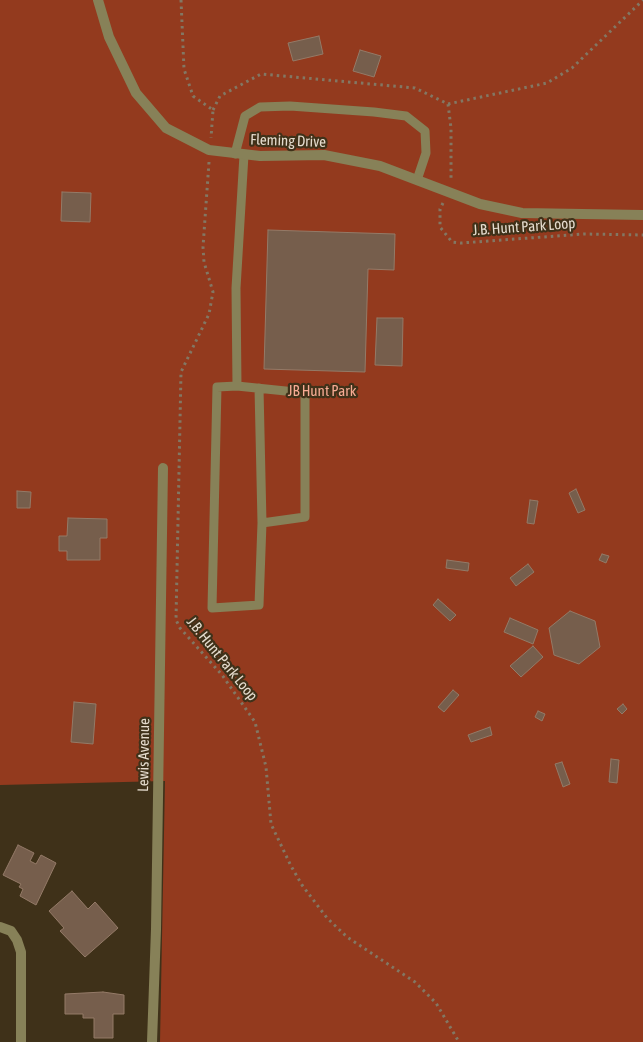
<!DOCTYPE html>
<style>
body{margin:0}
canvas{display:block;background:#3f3119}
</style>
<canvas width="643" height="1042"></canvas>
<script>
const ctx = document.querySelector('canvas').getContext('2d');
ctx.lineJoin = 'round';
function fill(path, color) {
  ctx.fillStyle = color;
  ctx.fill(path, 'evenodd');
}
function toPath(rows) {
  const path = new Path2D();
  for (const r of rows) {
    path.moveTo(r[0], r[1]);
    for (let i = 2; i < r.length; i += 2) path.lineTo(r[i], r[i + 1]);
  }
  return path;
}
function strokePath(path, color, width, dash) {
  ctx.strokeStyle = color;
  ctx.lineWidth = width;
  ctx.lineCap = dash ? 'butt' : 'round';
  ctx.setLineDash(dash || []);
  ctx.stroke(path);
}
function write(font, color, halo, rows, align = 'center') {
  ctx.font = font + ' "Asap Condensed",sans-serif';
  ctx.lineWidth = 4.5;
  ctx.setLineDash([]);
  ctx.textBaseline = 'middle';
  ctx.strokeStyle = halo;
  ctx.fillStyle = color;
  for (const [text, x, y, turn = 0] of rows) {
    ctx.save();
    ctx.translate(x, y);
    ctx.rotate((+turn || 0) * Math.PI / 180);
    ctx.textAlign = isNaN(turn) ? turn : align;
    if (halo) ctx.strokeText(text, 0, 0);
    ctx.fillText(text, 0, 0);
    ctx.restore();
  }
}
fill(toPath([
 [0,0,643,0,643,1042,160,1042,165,781,0,785]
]), '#933a1e');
const building = toPath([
 [319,36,323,54,293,61,288,43,319,36],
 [360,50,381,56,374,77,353,71,360,50],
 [62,192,91,193,90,222,61,221,62,192],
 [268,230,395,234,394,270,368,269,365,372,264,369,268,230],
 [377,318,403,318,402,366,375,365,377,318],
 [576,489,585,510,578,513,569,493,576,489],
 [17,491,31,492,30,508,17,508,17,491],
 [530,500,538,501,534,524,527,523,530,500],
 [68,518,107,519,107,538,100,538,100,560,67,560,67,551,59,551,59,536,67,536,68,518],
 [602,554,609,556,606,563,599,560,602,554],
 [447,560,469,563,468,571,446,568,447,560],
 [528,564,534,572,516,586,510,578,528,564],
 [438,599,456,615,450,621,433,605,438,599],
 [570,611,595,621,600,647,579,664,554,655,549,628,570,611],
 [510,618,538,630,533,644,504,632,510,618],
 [533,646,543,657,521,677,510,666,533,646],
 [453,690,459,695,444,712,438,707,453,690],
 [74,702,96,704,93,744,71,742,74,702],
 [623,704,627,709,622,714,617,709,623,704],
 [538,711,545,714,542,721,535,717,538,711],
 [490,727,492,735,471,742,468,735,490,727],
 [611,759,619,760,617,783,609,782,611,759],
 [562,762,570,784,563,787,555,764,562,762],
 [18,845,34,853,30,861,36,864,41,855,56,863,36,905,20,896,23,889,19,887,21,884,3,875,18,845],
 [72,891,88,909,95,902,118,928,85,957,60,931,64,928,49,911,72,891],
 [103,992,124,995,124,1014,113,1014,113,1038,94,1038,94,1018,83,1018,83,1014,65,1014,65,994,103,992]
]);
fill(building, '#765e4c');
strokePath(building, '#947a67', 1);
strokePath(toPath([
 [181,0,184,69,193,96,213,110,211,138],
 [448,104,451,128,451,181],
 [448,104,547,83,572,68,643,0],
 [213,110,220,96,261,74,415,88,448,104],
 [209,162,203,247,204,262,213,292,209,314,181,372,176,620,180,628,222,675,255,722,266,767,271,824,291,866,302,885,327,918,347,937,415,982,436,1003,459,1042],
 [443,203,440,209,440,227,452,242,461,243,584,234,643,235]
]), '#837763', 3, [2.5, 4]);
strokePath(toPath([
 [235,154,245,116,260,107,290,106,374,112,406,116,425,131,426,153,417,180],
 [237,386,305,393,305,517,262,523,259,605,212,608,217,387,237,386,236,288,244,155],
 [259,388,262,523]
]), '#878158', 9);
strokePath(toPath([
 [98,0,109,37,136,93,166,128,209,150,260,156,324,155,380,166,480,204,522,213,643,215],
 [0,927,11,931,17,940,21,952,21,1042],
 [152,1042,156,929,163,468]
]), '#878158', 10);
write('15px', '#e5dcce', '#3f3119', [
 ["Fleming Drive",288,141,2],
 ["J.B. Hunt Park Loop",524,227,-4],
 ["J.B. Hunt Park Loop",222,659,51],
 ["Lewis Avenue",144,755,-89]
]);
write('15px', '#f7ab94', '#3f3119', [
 ["JB Hunt Park",322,391]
]);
</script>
